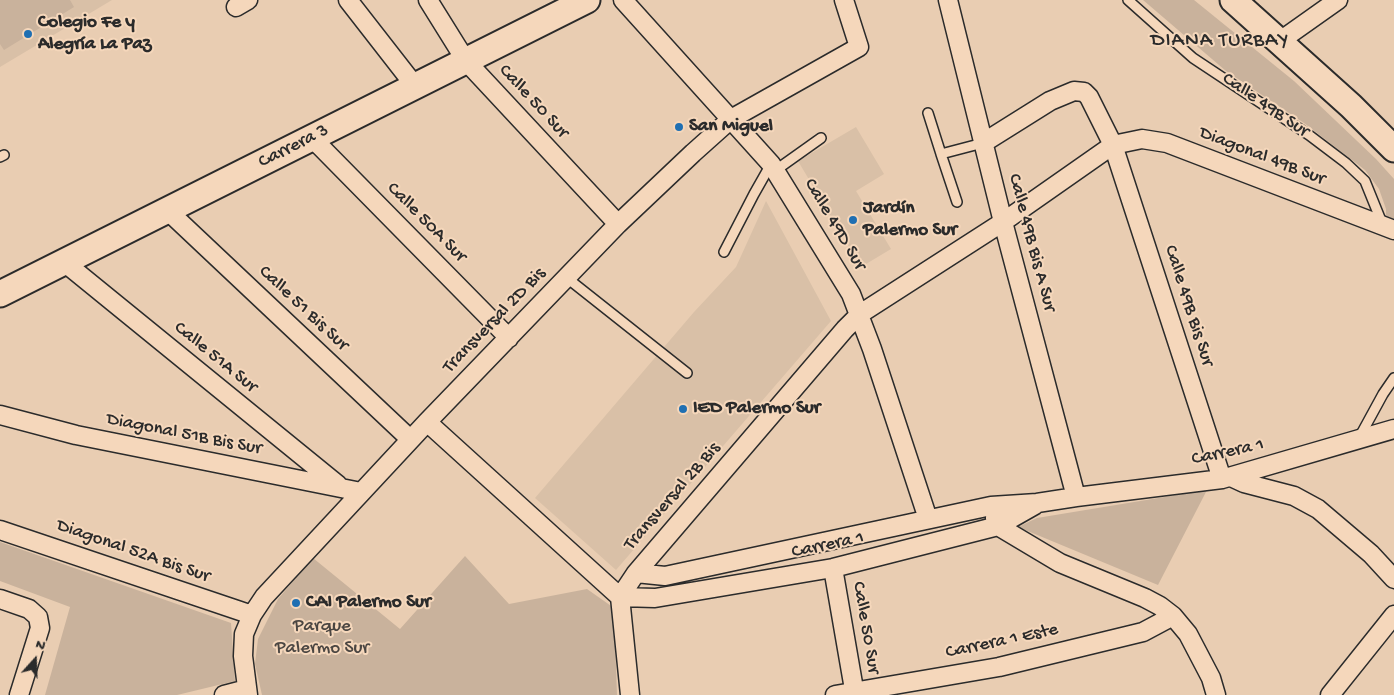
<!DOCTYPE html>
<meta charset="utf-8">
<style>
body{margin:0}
#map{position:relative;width:1394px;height:695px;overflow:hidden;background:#e9cdb2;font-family:"Gochi Hand",sans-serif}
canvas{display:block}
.north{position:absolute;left:10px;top:635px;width:50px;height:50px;-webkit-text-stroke:4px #f5d7bb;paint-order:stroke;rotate:20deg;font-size:14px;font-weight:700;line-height:20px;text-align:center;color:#2b2b2b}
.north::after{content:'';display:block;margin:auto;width:18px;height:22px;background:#2b2b2b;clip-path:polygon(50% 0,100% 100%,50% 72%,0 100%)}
</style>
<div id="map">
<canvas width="1394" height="695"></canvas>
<div class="north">N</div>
</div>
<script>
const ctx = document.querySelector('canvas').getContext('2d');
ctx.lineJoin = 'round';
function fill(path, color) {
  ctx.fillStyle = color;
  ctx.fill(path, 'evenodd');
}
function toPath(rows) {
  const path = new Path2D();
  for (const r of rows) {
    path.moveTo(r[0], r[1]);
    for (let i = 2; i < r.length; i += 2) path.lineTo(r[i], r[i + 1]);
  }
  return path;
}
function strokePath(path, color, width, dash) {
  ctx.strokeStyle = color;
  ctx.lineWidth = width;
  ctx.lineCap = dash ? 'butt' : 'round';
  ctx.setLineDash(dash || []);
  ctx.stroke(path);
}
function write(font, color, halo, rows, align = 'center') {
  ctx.font = font + ' "Gochi Hand",sans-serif';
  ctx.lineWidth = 4;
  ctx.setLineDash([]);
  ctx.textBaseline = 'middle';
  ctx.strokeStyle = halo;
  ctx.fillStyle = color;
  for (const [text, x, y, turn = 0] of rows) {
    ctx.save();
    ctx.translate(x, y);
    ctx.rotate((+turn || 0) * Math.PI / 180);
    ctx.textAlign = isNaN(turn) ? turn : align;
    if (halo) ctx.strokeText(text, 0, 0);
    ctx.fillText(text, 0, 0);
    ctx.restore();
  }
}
fill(toPath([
 [0,0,112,0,0,67],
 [856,127,884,174,856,191,891,249,861,267,798,161],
 [766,201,831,321,616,570,535,498,694,312,736,267]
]), '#d9c0a7');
fill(toPath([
 [0,0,70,0,74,7,4,50,0,44],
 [1143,0,1194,0,1294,81,1376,159,1394,179,1394,223,1386,222,1386,209,1379,189,1365,170,1304,123,1226,71],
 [1207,490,1158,585,1018,527,1037,518],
 [0,542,231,623,235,681,177,695,45,695,70,607,0,581],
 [465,556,509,604,587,589,614,608,617,695,262,695,255,664,258,639,278,599,313,558,400,629]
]), '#c9b29c');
const lane = toPath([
 [1128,0,1193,58,1309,135,1346,163,1365,181,1382,223],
 [928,113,941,154,983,143],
 [941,154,957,202],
 [0,157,4,155],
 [776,170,821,138],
 [724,252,754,194,771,164],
 [567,278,687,373],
 [1359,438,1383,394,1394,378]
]);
const street = toPath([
 [348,0,415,86],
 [428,0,466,61,618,224],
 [623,0,771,164,851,294,872,349,928,519],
 [948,0,1003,222,1076,497],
 [236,7,248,0],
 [1280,41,1338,0],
 [312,138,509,338],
 [983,143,1050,101,1074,91,1084,92,1089,97,1113,145,1222,479],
 [167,210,410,439],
 [64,262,338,485],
 [0,415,76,435,361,492],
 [427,422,620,597],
 [1231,477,1244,483,1294,496,1318,509,1371,554,1394,579],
 [995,518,998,526,1060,563,1145,598,1160,606,1173,616,1188,634,1211,678,1216,695],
 [0,530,252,615],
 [833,568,855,695],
 [636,573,665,576,991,506,1037,503,1076,497,1222,479,1394,429],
 [620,597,636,573,845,329,860,314,1003,222,1113,145,1142,139,1167,143,1394,230],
 [620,597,655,598,833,568,998,526,1035,505],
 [620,597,630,695],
 [0,599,29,609,38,617,40,628,19,695],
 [224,695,247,689],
 [248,695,243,656,244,634,252,615,264,597,427,422,618,224,693,153,731,119,859,47,844,0],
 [835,695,999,667,1143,632,1173,616],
 [1330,695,1394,615]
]);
const secondary = toPath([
 [1233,0,1351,106,1394,149],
 [0,294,587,0]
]);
strokePath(lane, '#2b2b2b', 12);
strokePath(street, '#2b2b2b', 21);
strokePath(secondary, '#2b2b2b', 29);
strokePath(lane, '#f5d7bb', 9);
strokePath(street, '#f5d7bb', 18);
strokePath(secondary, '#f5d7bb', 25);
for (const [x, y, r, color] of [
 [28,34,5,"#1f6fb2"],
 [679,127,5,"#1f6fb2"],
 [853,220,5,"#1f6fb2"],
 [683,409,5,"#1f6fb2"],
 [296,603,5,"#1f6fb2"]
]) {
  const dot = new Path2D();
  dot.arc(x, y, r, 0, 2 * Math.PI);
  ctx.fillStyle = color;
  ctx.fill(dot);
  strokePath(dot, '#f5d7bb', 2);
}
write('bold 19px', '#2b2b2b', '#f5d7bb', [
 ["Colegio Fe y",38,23],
 ["Alegría La Paz",38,45],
 ["San Miguel",689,127],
 ["Jardín",863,209],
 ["Palermo Sur",863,231],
 ["IED Palermo Sur",693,409],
 ["CAI Palermo Sur",306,603]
], 'left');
write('19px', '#2b2b2b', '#f5d7bb', [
 ["Calle 50 Sur",533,102,47],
 ["Calle 49B Sur",1265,106,34],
 ["Carrera 3",294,147,-27],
 ["Diagonal 49B Sur",1262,157,21],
 ["Calle 50A Sur",426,223,45],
 ["Calle 49D Sur",834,225,59],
 ["Calle 49B Bis A Sur",1031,243,75],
 ["Calle 49B Bis Sur",1188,306,72],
 ["Calle 51 Bis Sur",303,309,43],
 ["Transversal 2D Bis",495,321,-46],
 ["Calle 51A Sur",215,358,39],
 ["Diagonal 51B Bis Sur",184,435,11],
 ["Carrera 1",1228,453,-12],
 ["Transversal 2B Bis",673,497,-49],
 ["Carrera 1",828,546,-12],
 ["Diagonal 52A Bis Sur",133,552,19],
 ["Calle 50 Sur",865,628,80],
 ["Carrera 1 Este",1002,642,-12]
]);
write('19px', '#4b4642', '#f5d7bb', [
 ["Parque",322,627],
 ["Palermo Sur",322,649]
]);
ctx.letterSpacing = '1px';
write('21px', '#2b2b2b', '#f5d7bb', [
 ["DIANA TURBAY",1220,42]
]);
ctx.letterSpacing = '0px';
</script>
